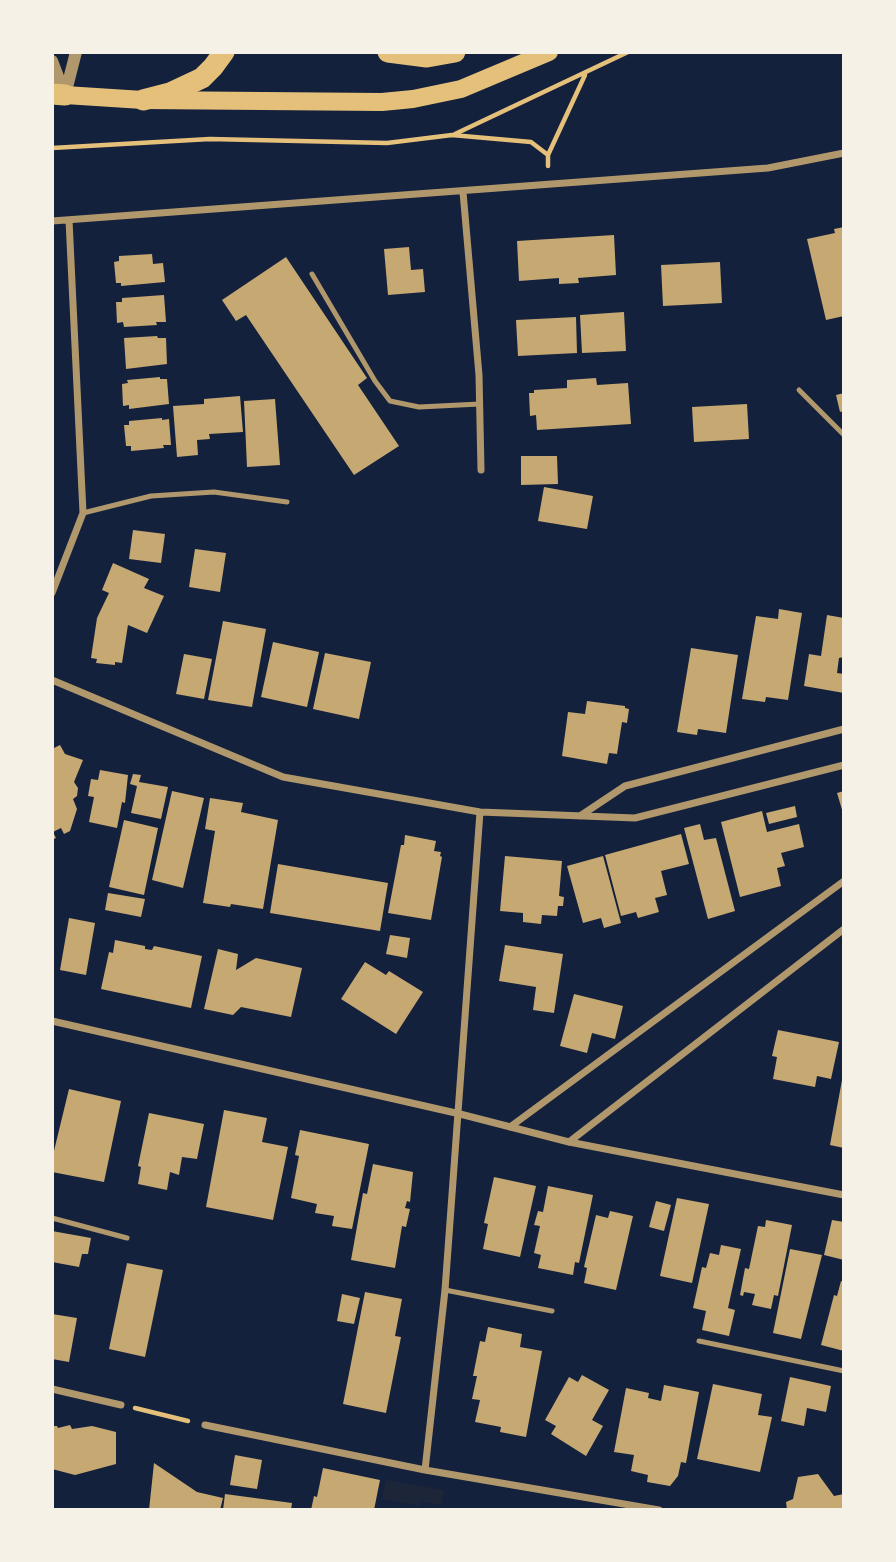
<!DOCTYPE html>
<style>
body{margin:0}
#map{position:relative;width:896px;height:1562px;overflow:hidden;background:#14213d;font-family:Inter,sans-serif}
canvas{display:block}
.frame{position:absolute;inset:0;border:54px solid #f6f1e7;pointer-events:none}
</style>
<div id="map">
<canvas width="896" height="1562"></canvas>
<div class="frame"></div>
</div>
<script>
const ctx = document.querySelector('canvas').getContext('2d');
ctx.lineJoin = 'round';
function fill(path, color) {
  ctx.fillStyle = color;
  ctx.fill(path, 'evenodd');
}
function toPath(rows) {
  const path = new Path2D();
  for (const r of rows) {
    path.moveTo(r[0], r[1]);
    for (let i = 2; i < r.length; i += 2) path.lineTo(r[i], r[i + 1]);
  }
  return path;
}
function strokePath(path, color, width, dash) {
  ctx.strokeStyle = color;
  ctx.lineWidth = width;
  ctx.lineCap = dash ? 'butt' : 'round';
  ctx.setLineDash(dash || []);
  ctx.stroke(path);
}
fill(toPath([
 [386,1480,444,1490,441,1505,421,1501,420,1506,382,1499]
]), '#1d2539');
fill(toPath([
 [844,227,844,316,826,320,807,239,835,233,834,229],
 [614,235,616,275,578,278,579,283,559,284,559,278,519,281,517,241],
 [409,247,411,270,423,269,425,292,388,295,384,249],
 [152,254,153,264,163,263,165,282,121,286,121,283,116,283,114,262,119,261,119,256],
 [286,257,367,378,358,385,399,446,354,475,246,315,236,321,222,300],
 [720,262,722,303,663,306,661,265],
 [164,295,166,322,156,322,157,325,124,327,123,322,117,323,116,302,122,302,122,298],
 [624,312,626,351,582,353,580,315],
 [576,317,577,353,518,356,516,320],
 [157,336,158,338,166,338,167,364,126,369,124,338],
 [160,377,160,379,167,379,169,404,129,409,129,405,123,406,122,384,128,383,127,380],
 [596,378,597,385,628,383,631,424,537,430,536,415,530,416,529,393,534,393,534,390,567,388,567,380],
 [844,393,844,411,840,412,836,395],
 [240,396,243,432,209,434,210,439,197,440,198,455,177,457,173,406,204,404,204,399],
 [275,399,280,465,247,467,244,401],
 [747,404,749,439,694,442,692,407],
 [162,418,162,420,169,419,171,445,163,445,164,448,131,451,131,446,126,446,124,425,129,425,129,421],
 [521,456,557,456,558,484,521,485],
 [544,487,593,496,587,529,538,521],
 [133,530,165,534,161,563,129,559],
 [195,549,226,553,220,592,189,587],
 [113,563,149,579,144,588,164,596,147,633,128,625,122,663,115,662,115,665,96,663,97,659,91,658,97,618,109,593,102,590],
 [779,609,802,613,788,700,766,697,765,702,742,699,756,616,778,619],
 [827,615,844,618,844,657,839,658,837,673,844,674,844,693,804,686,809,654,821,656],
 [223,621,266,629,252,707,208,700],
 [273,642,319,652,307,707,261,697],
 [691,648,738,655,726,733,698,729,697,735,677,732],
 [325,653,371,662,359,719,313,709],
 [184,654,212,659,204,699,176,694],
 [587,701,625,706,625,708,629,709,627,723,622,722,617,754,609,753,607,764,562,756,568,712,585,714],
 [60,745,65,754,83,760,74,782,78,788,77,796,73,799,77,809,70,831,64,834,61,828,53,832,56,838,52,840,52,749],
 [100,770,128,775,125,803,122,802,117,828,89,822,94,797,88,796,91,779,98,780],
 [133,774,141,775,139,782,168,787,161,819,131,813,137,786,130,784],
 [172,791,204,798,183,888,152,880],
 [844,791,844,813,843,813,837,793],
 [210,798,243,803,241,812,278,820,263,909,231,904,230,907,203,903,215,831,205,829],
 [795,806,797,817,769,824,766,813],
 [762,811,767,832,799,824,804,847,781,853,785,866,777,868,781,886,740,897,721,822],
 [124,820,158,828,144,895,109,887],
 [700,824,704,840,716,838,735,911,708,919,684,828],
 [681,834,689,864,661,871,667,895,655,898,659,912,638,918,636,912,621,916,605,855],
 [405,835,436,841,434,851,441,852,440,856,442,857,431,920,388,913,401,845,404,845],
 [505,856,562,861,559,896,564,897,563,906,558,906,557,916,542,915,541,924,523,922,523,913,500,911],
 [603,856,621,923,604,928,601,918,583,923,567,866],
 [278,864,388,883,380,931,270,913],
 [108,893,145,899,141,917,105,910],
 [69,918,95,923,86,975,60,970],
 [390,935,410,938,407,958,386,954],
 [115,940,145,946,145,949,152,950,154,946,202,956,191,1008,101,989,109,952,113,953],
 [505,945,563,954,554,1013,533,1010,536,987,499,981],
 [218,949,238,954,236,970,256,958,302,968,291,1017,241,1007,233,1015,204,1009],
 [365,962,386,975,389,971,423,992,396,1034,341,999],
 [574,994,623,1006,615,1039,592,1033,587,1053,560,1046],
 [778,1030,839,1042,831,1079,817,1076,815,1087,773,1079,777,1057,772,1056],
 [842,1080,844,1080,844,1148,830,1145],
 [69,1089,121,1101,104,1182,52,1172,52,1159],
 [224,1110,267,1118,262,1142,288,1147,273,1220,206,1207],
 [149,1113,204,1124,197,1159,182,1157,179,1175,170,1172,167,1190,138,1184,141,1167,138,1166],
 [300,1130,369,1144,352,1229,332,1226,334,1216,315,1213,317,1204,291,1198,299,1156,295,1155],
 [373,1164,413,1172,410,1202,407,1201,405,1208,410,1209,406,1227,402,1226,395,1268,351,1260,363,1193,367,1194],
 [494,1177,536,1186,520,1257,483,1249,488,1224,484,1223],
 [548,1186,593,1195,579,1263,575,1262,573,1275,538,1268,541,1255,534,1253,540,1226,534,1225,538,1211,543,1212],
 [677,1198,709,1204,692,1283,660,1276],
 [656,1201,671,1205,664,1231,649,1227],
 [610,1211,633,1216,616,1290,584,1283,587,1268,584,1267,596,1215,608,1218],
 [766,1220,792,1225,778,1296,774,1295,771,1309,752,1305,755,1294,744,1292,743,1296,740,1295,745,1268,749,1269,758,1226,765,1227],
 [832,1220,844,1222,844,1260,824,1255],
 [52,1231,91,1238,88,1254,82,1254,79,1267,52,1262],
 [721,1245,741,1249,728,1308,735,1310,729,1336,702,1330,706,1311,693,1308,702,1267,706,1268,710,1253,719,1255],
 [790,1249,822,1255,801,1339,773,1333],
 [127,1263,163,1270,145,1357,109,1349],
 [841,1281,844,1282,844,1351,821,1345,834,1295,837,1296],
 [365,1292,402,1299,395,1336,401,1337,386,1413,343,1404],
 [342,1294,360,1298,354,1324,337,1321],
 [52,1314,77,1318,69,1362,52,1359],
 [488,1327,522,1334,520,1347,542,1351,526,1437,500,1432,501,1427,475,1422,480,1400,472,1399,477,1376,473,1376,480,1341,485,1342],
 [582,1375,609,1390,592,1420,603,1426,586,1456,551,1434,556,1426,545,1420,569,1377,578,1382],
 [790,1377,831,1386,826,1412,807,1408,804,1426,781,1421],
 [713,1384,762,1394,758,1415,772,1417,760,1472,697,1459],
 [664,1385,699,1392,686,1463,681,1462,678,1476,670,1486,647,1482,648,1475,631,1471,634,1455,614,1452,626,1388,649,1393,648,1398,661,1401],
 [70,1425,72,1429,92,1426,116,1432,116,1464,75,1475,52,1469,52,1426,57,1426,58,1428],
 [235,1455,262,1460,257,1489,230,1485],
 [154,1463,197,1492,223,1498,220,1510,149,1510],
 [323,1468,380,1480,374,1510,311,1510,314,1496,317,1497],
 [818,1474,834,1496,844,1494,844,1510,787,1510,786,1502,793,1499,798,1477],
 [225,1494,292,1503,291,1510,223,1510]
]), '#c6a872');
strokePath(toPath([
 [455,134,628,52],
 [52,148,210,139,387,143,452,135,531,142,548,155],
 [548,166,548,155,585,75],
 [135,1408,188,1421]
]), '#e5c07b', 4.5);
strokePath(toPath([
 [312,274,375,381,390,401,419,407,480,404],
 [799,390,844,435],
 [83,513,151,496,214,492,287,502],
 [52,1218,127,1238],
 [445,1290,552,1311],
 [699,1341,844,1371]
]), '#b1986c', 5);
strokePath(toPath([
 [463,192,479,375,481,470],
 [52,221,768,168,844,153],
 [52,593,83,513,69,220],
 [52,680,283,777,480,812,635,818,844,765],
 [580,816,625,786,844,729],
 [52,1021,460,1114,569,1142,844,1195],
 [510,1127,844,881],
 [569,1142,844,929],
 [52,1389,121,1405],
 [205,1425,425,1470,659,1510],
 [425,1470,445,1290,480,812]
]), '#b1986c', 7);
strokePath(toPath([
 [52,61,65,95],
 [65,95,76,52]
]), '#b1986c', 12);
strokePath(toPath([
 [65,95,143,100,382,102,413,99,461,89,549,52]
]), '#e5c07b', 18);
strokePath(toPath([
 [388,52,427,57,455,52],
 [52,94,65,95],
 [143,100,170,93,202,78,213,67,224,52]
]), '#e5c07b', 21);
</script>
